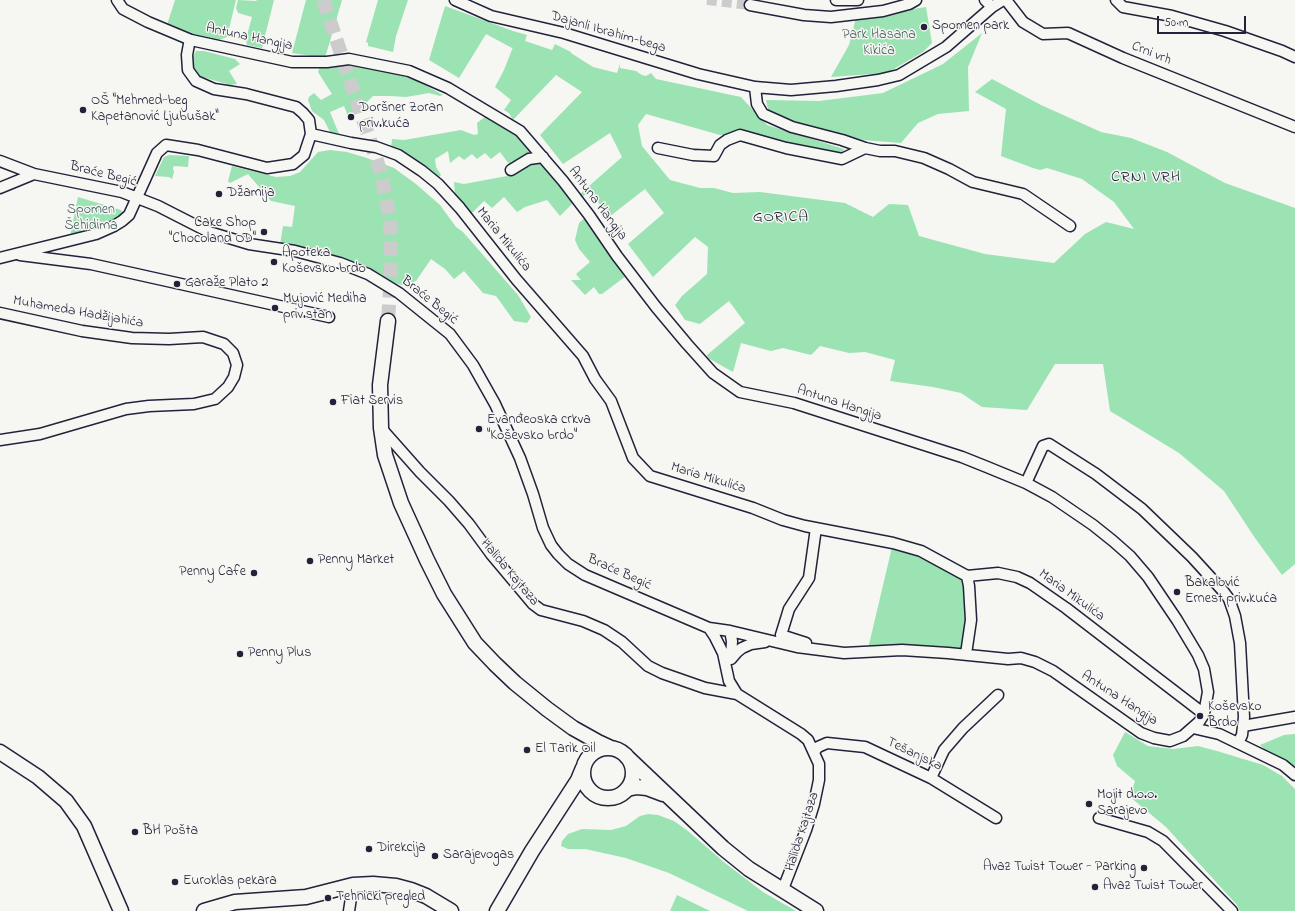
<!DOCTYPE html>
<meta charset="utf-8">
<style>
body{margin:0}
#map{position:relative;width:1295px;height:911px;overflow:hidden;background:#f6f6f2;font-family:"Indie Flower",sans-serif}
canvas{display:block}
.scale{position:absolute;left:1157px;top:16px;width:89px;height:18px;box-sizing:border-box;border:2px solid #22223b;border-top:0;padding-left:5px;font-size:12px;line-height:14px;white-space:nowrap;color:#22223b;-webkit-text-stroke:3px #f6f6f2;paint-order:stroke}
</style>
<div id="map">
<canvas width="1295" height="911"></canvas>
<div class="scale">50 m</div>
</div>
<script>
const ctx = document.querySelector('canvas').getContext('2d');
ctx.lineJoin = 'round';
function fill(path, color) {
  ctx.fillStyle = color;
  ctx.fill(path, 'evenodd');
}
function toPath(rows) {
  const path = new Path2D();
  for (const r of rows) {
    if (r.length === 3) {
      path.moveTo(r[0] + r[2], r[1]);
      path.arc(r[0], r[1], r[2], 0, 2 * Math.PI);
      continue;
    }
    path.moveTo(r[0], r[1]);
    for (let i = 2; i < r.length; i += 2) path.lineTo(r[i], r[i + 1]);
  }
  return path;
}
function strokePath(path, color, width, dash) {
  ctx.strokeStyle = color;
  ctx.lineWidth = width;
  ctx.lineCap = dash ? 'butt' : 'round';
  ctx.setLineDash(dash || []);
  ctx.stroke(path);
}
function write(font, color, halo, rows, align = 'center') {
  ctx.font = font + ' "Indie Flower",sans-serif';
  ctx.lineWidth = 3;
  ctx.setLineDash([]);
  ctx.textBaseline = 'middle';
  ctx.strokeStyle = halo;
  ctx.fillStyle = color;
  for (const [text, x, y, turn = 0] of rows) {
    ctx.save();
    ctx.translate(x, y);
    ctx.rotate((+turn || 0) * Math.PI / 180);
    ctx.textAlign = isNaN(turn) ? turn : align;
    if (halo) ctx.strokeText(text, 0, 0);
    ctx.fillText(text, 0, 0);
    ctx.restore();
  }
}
fill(toPath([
 [175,0,236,0,227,37,217,41,185,33,167,25],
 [238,0,256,1,257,0,274,0,262,48,247,45,246,39,252,17,238,13,236,8],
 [306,0,342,0,325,58,292,53],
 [378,0,408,0,396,36,393,52,368,46,368,43,366,42],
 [445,6,513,31,527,35,525,41,552,50,555,44,571,52,571,53,593,67,617,73,620,64,620,68,636,71,642,75,646,76,651,73,656,79,741,97,767,125,844,149,842,155,750,134,720,135,646,114,638,125,642,146,670,180,700,188,714,188,733,193,760,192,845,203,873,217,889,204,908,205,919,236,985,254,1054,263,1085,234,1106,222,1134,229,1114,202,1082,179,1047,168,1040,170,1033,168,1001,156,1006,109,975,92,992,79,1041,105,1101,132,1131,138,1167,152,1225,183,1295,208,1295,564,1282,575,1255,538,1224,491,1179,453,1110,411,1103,364,1055,364,1027,410,982,407,961,393,933,387,890,381,895,360,865,352,849,353,820,346,811,355,783,348,771,351,741,343,733,372,708,358,707,355,745,323,729,301,700,324,685,320,675,305,682,296,707,274,708,247,695,237,653,277,628,244,664,213,645,189,609,217,590,191,582,197,580,194,622,157,610,133,563,164,540,135,582,92,556,75,513,120,509,113,504,110,511,100,495,87,504,70,513,47,512,48,486,34,459,78,429,60],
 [926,7,932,43,923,52,887,73,831,77,849,45,856,18],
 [982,33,968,67,969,111,938,114,918,123,901,143,863,140,830,132,794,123,768,109,766,100,819,101,883,93,943,64],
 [196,51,204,51,235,59,240,64,229,71,237,84,230,85,199,76,193,67,193,57],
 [350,65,392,72,418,81,443,95,440,96,429,93,406,97,390,96,373,96,361,108,348,116,344,106,330,112,339,134,330,132,324,120,312,111,308,100,309,97,314,93,321,100,332,94,318,72,320,66],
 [490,113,536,150,527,154,521,162,512,168,500,152,491,159,485,153,477,159,472,154,464,160,459,156,450,163,448,151,435,159,436,167,441,175,434,182,391,148,392,139,404,140,461,130,474,135,478,134,477,123],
 [330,150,347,152,367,158,394,168,416,184,440,205,456,227,463,232,518,295,531,317,527,323,514,321,496,296,483,293,464,271,454,279,445,269,431,259,416,281,402,285,395,283,379,273,362,264,299,250,290,243,289,246,280,245,283,226,292,227,295,206,271,201,248,174,230,183,228,181,232,166,276,177,290,176,300,172,318,152],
 [169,155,189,156,188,167,174,166,173,168,174,172,172,179,169,177,155,176,164,157],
 [545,159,575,201,560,216,547,200,525,207,517,212,504,197,492,208,484,201,471,214,455,195,454,182,464,184,507,176,525,165],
 [78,197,121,210,126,215,69,242],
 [588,215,630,273,602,294,599,294,594,287,585,295,571,280,581,280,576,274,590,262,579,249,575,240,579,223],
 [893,543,956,571,968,586,964,657,867,653],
 [1125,732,1148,746,1173,749,1198,746,1217,751,1263,765,1282,776,1295,789,1295,911,1240,911,1237,905,1166,827,1130,797,1135,781,1117,766,1113,755],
 [1295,734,1295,777,1260,745,1284,735],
 [648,814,658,815,674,821,688,831,725,863,763,892,796,911,748,911,669,873,626,858,585,849,568,849,561,846,562,841,568,834,582,829,611,830,626,826,640,816],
 [677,895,710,911,670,911]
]), '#9be3b2');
strokePath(toPath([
 [707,0,750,5]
]), '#cccccd', 10, [10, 5]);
strokePath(toPath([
 [323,0,381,173,390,219,391,275,388,321]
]), '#cccccd', 14, [14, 7]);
const street = toPath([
 [455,0,491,16,564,33,698,74,755,87,791,90,836,86,878,80,899,75,946,47,992,7,1003,0],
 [836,0,858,0],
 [985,0,992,7],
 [1006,0,1023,22,1043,34,1068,33,1123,58,1295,127],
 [1116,0,1123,7,1172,16,1225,31,1282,51,1295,57],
 [750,5,804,15,831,17,883,11,909,4,916,0],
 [755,87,757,104,763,114,792,127,842,140,865,148,880,151,895,151,924,158,949,169,973,182,1023,194,1070,226],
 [311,134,351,143,376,147,398,155,422,171,438,184,460,208,516,279,583,356,595,379,611,401,633,458,650,476,753,508,783,520,805,526,893,543,921,551,967,576,998,573,1017,577,1030,583,1066,608,1204,714],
 [658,148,693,155,714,156,720,145,727,140,740,135,786,148,842,159,865,148],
 [0,161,34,174,122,192,158,206,209,232,249,244,295,251,340,263,368,274,399,293,450,334,473,365,495,404,520,458,533,494,543,528,551,545,558,554,568,564,585,575,709,628,730,631,797,647,844,653,902,650,948,653,1008,659,1021,658,1035,662,1053,671,1141,733,1154,738,1170,741,1183,736,1199,722,1204,714,1208,692,1204,669,1198,655,1177,620,1148,577,1130,556,1113,541,1093,525,1052,497,1026,483,987,467,962,457,794,403,740,392,713,373,687,344,656,307,617,256,589,215,563,181,520,131,448,88,409,71,349,59,327,62,292,62,191,40,148,22,123,9,117,0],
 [511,170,529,159,543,157],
 [0,188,34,174],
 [20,255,91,264,329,317],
 [0,258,96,234,114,226,122,221,129,215,157,153,166,145,198,150,267,168,293,164,304,155,311,134,309,120,303,113,296,107,246,94,214,89,196,81,188,70,187,55,189,44,191,40],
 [0,313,82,331,132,338,169,339,203,337,224,344,233,353,237,365,234,377,228,387,215,399,194,404,149,406,126,409,40,434,0,440],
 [381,428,420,472,449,501,469,524,491,554,533,604,541,610,583,621,604,630,622,642,648,666,662,673,705,688,737,694,801,734,808,740,819,764,819,780,814,804,806,830,783,889],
 [1026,483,1043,446,1049,444,1096,474,1142,509,1192,557,1223,591,1229,599,1235,616,1240,643,1244,717,1242,735,1238,743],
 [709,628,715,637,723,653,729,681,737,694],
 [730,631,732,641,731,659],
 [806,643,781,635,789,609,809,578,816,528],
 [966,654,971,620,969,586,967,576],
 [731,659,737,652,742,648,751,644,765,642],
 [1243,726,1295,717],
 [1193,728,1219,734,1283,765,1295,775],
 [814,752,818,747,827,743,865,747,931,778,996,818],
 [931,778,944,750,963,728,998,695],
 [1099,818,1148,832,1163,841,1232,911],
 [349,911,353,885]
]);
const secondary = toPath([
 [388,321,380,385,381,428,385,455,401,503,427,560,444,594,475,643,495,664,515,683,547,709,573,728,598,742,611,748],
 [608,773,25],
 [0,752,38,777,66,801,84,826,121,911],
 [626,756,723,848,749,869,816,911],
 [627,789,637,787,647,788,663,794],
 [204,911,235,902,306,897,353,885,373,884,396,886,411,890,426,896,451,911],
 [497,911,532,851,578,780,583,768]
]);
strokePath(street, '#22223b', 13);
strokePath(secondary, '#22223b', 17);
strokePath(street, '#f6f6f2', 10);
strokePath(secondary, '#f6f6f2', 14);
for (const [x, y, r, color] of [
 [924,27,4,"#22223b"],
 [83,110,4,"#22223b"],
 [351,117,4,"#22223b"],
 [219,194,4,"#22223b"],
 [264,232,4,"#22223b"],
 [274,262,4,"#22223b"],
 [177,284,4,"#22223b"],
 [275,308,4,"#22223b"],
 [333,402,4,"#22223b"],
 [479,429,4,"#22223b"],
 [310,561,4,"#22223b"],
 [254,573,4,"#22223b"],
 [1177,592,4,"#22223b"],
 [240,654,4,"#22223b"],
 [1200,716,4,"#22223b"],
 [527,750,4,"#22223b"],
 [1089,804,4,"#22223b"],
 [135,832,4,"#22223b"],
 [369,849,4,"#22223b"],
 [435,856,4,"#22223b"],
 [1144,868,4,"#22223b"],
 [175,882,4,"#22223b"],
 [1095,887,4,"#22223b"],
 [328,898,4,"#22223b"]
]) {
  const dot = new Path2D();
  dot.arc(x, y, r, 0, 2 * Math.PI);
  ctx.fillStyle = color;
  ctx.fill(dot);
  strokePath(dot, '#f6f6f2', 1.5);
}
write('14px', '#22223b', '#f6f6f2', [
 ["Spomen park",932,27],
 ["OŠ \"Mehmed-beg",91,102],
 ["Kapetanović Ljubušak\"",91,118],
 ["Doršner Zoran",359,109],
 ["priv.kuća",359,125],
 ["Džamija",227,194],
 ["Cake Shop",256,224,"right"],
 ["\"Chocoland OD\"",256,240,"right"],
 ["Apoteka",282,254],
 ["Koševsko brdo",282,270],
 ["Garaže Plato 2",185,284],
 ["Mujović Mediha",283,300],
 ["priv.stan",283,316],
 ["Fiat Servis",341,402],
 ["Evanđeoska crkva",487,421],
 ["\"Koševsko brdo\"",487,437],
 ["Penny Market",318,561],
 ["Penny Cafe",246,573,"right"],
 ["Bakalović",1185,584],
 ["Ernest priv.kuća",1185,600],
 ["Penny Plus",248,654],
 ["Koševsko",1208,708],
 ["Brdo",1208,724],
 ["El Tarik Oil",535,750],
 ["Mojit d.o.o.",1097,796],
 ["Sarajevo",1097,812],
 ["BH Pošta",143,832],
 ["Direkcija",377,849],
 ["Sarajevogas",443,856],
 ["Avaz Twist Tower - Parking",1136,868,"right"],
 ["Euroklas pekara",183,882],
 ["Avaz Twist Tower",1103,887],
 ["Tehnički pregled",336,898]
], 'left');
write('14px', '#22223b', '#f6f6f2', [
 ["Dajanli Ibrahim-bega",608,33,16],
 ["Antuna Hangija",249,38,12],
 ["Crni vrh",1151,54,22],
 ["Braće Begić",103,175,14],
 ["Antuna Hangija",597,204,53],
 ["Maria Mikulića",503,240,51],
 ["Braće Begić",429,301,39],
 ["Muhameda Hadžijahića",78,313,10],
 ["Antuna Hangija",839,404,18],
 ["Maria Mikulića",708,479,17],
 ["Halida Kajtaza",509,573,50],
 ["Braće Begić",619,573,24],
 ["Maria Mikulića",1071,596,36],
 ["Antuna Hangija",1119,699,33],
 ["Tešanjska",914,755,26],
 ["Halida Kajtaza",803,832,-72]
]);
write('14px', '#465c5f', '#f6f6f2', [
 ["Park Hasana",879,36],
 ["Kikića",879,52],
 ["Spomen",91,211],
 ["Šehidima",91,227]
]);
ctx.letterSpacing = '1px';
write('16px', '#22223b', '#f6f6f2', [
 ["CRNI VRH",1146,178],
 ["GORICA",781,218]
]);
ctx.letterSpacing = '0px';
</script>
